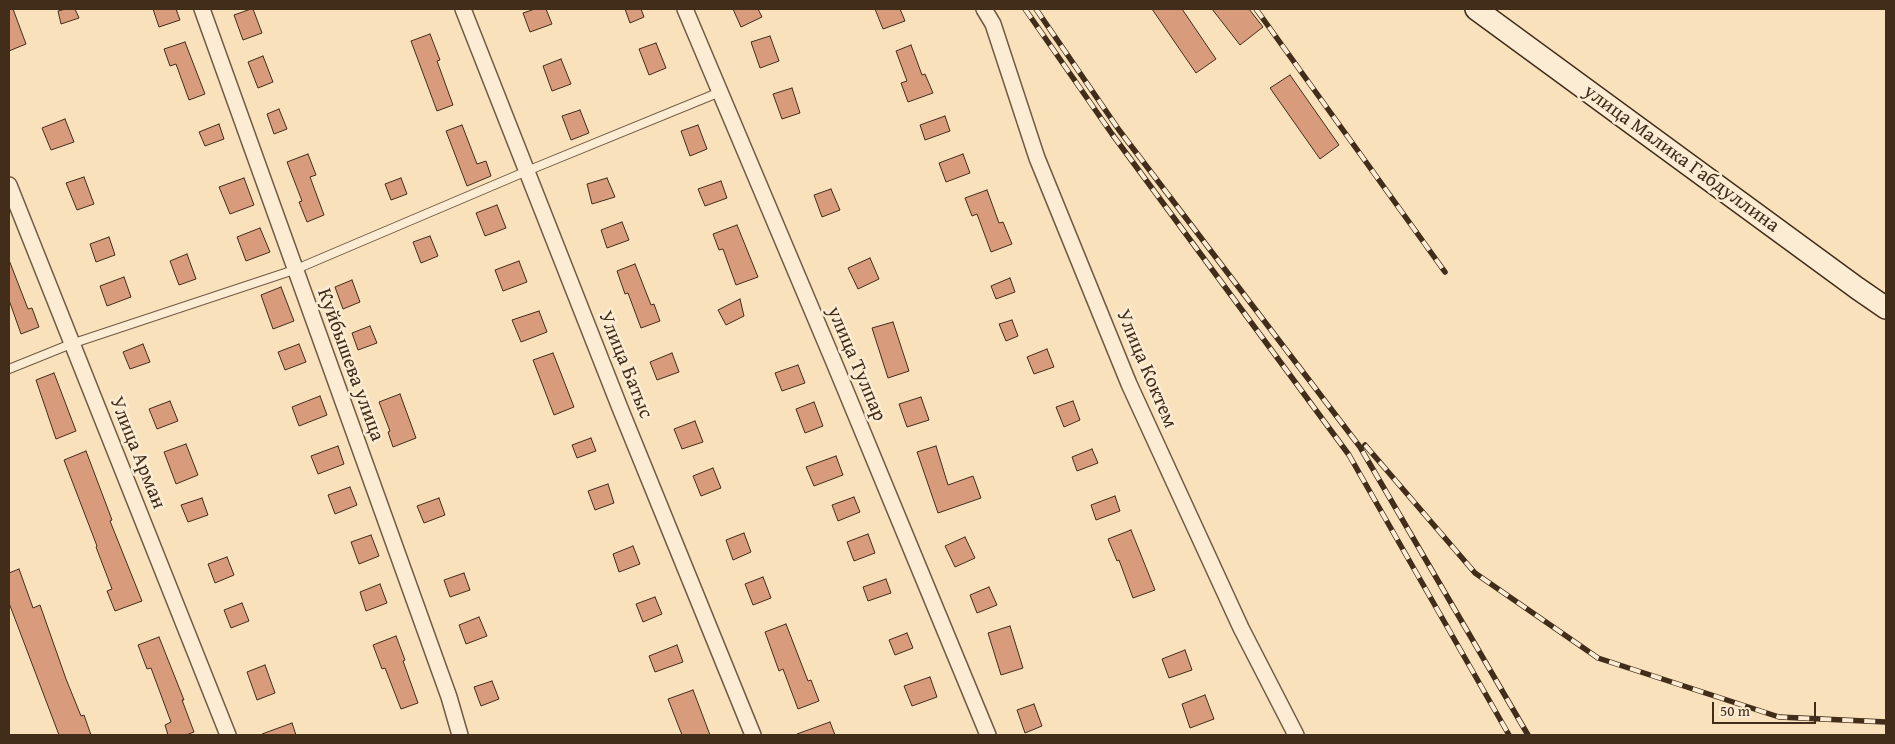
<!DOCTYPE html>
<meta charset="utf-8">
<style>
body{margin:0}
#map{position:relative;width:1895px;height:744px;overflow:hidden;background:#f9e1bc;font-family:"Gentium Book Plus",serif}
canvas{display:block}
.frame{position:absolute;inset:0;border:10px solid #422d1b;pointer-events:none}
.scale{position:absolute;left:1712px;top:702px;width:104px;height:22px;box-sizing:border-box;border:2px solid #422d1b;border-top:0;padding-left:6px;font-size:15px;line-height:18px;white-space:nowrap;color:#422d1b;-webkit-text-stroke:4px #fbecd3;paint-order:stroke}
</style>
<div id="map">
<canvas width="1895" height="744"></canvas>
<div class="frame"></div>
<div class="scale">50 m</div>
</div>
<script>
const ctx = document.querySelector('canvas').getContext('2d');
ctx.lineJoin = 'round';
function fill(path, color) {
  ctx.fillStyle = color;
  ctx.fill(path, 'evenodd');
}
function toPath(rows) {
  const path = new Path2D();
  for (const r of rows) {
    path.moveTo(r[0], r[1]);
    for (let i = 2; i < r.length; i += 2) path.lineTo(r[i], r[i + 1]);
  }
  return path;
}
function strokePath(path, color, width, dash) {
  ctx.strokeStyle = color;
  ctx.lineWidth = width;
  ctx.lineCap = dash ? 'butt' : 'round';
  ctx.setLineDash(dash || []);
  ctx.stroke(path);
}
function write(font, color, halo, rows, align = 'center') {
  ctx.font = font + ' "Gentium Book Plus",serif';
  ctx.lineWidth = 5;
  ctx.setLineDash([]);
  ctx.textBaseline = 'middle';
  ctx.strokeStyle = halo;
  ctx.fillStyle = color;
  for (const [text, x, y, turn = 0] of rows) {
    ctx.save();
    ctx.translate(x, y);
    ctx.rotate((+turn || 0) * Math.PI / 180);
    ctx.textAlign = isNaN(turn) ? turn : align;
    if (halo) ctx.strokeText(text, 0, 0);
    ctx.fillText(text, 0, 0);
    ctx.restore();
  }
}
const building = toPath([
 [9,9,13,9,26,44,9,51,9,9],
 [66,9,75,9,79,18,61,24,58,11,66,9],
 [153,9,176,9,180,20,159,27,153,9],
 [251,9,253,9,262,33,243,40,234,15,251,9],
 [535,9,546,9,552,24,530,32,523,13,535,9],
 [625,9,641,9,644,17,630,23,625,9],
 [733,9,758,9,762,17,741,27,733,9],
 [875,9,900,9,905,21,883,29,875,9],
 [1152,9,1182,9,1216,59,1196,73,1152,9],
 [1212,9,1249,9,1263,27,1240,45,1212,9],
 [430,34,440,60,437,61,453,105,437,111,411,41,430,34],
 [770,36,779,61,760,68,751,42,770,36],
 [185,42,205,94,189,100,176,64,170,66,164,49,185,42],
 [656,43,666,68,649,75,639,49,656,43],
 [911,45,922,75,925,74,933,93,908,102,901,83,907,81,896,51,911,45],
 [263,56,273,82,258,88,248,62,263,56],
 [561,59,571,84,552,91,543,66,561,59],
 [1290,75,1339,145,1320,159,1270,88,1290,75],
 [792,88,800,113,782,119,773,94,792,88],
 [279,109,287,129,274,134,267,114,279,109],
 [580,110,589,133,571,140,562,116,580,110],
 [945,116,950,131,925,140,920,125,945,116],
 [65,119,74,142,51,150,42,128,65,119],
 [219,124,224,139,205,146,199,132,219,124],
 [462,125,477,164,486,161,491,176,467,186,446,131,462,125],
 [698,125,707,149,690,156,681,131,698,125],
 [308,154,316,175,310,177,324,215,307,222,299,202,302,201,287,162,308,154],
 [963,154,970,173,946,182,939,163,963,154],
 [84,177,94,204,77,210,66,183,84,177],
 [244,178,254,205,230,214,219,187,244,178],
 [401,178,407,194,391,200,385,184,401,178],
 [607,178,615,197,592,204,587,184,607,178],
 [721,181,727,198,705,206,698,189,721,181],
 [831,189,840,210,822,217,814,195,831,189],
 [987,190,999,223,1003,222,1012,244,991,252,977,214,972,216,965,198,987,190],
 [497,205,506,228,485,236,476,213,497,205],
 [622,222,629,240,607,248,601,230,622,222],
 [737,225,758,277,736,285,723,249,719,250,713,234,737,225],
 [260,228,270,252,246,261,237,237,260,228],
 [430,236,438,256,421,263,413,242,430,236],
 [109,237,115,255,96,262,90,244,109,237],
 [187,254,196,279,179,285,170,261,187,254],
 [870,258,879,279,858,289,848,268,870,258],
 [9,260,28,309,32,308,39,327,21,334,9,300,9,260],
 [519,261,527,282,503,291,495,270,519,261],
 [635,264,651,305,654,304,660,321,641,328,628,293,625,294,617,271,635,264],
 [124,277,131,297,107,306,100,286,124,277],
 [1010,278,1015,292,996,299,991,286,1010,278],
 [352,280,360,302,343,309,335,287,352,280],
 [281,287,294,321,273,329,261,295,281,287],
 [740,299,744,316,726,325,718,310,740,299],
 [539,311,547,332,521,342,512,320,539,311],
 [1012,320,1018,336,1006,341,999,324,1012,320],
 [893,322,909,371,888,378,872,328,893,322],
 [370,326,377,343,358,350,352,333,370,326],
 [143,344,150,362,130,369,123,352,143,344],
 [299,344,306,362,285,370,278,352,299,344],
 [1047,349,1054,367,1034,374,1027,357,1047,349],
 [553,353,574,407,554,415,533,360,553,353],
 [672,353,679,372,657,380,650,362,672,353],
 [798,365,805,383,782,391,775,373,798,365],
 [54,373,76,431,56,439,36,380,54,373],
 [400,394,416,438,393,447,388,432,390,431,379,402,400,394],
 [320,396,327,415,299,426,292,407,320,396],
 [921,397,929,420,907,427,899,404,921,397],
 [170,401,178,421,157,429,149,409,170,401],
 [1073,401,1080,420,1064,427,1056,407,1073,401],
 [814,402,823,426,805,433,796,409,814,402],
 [695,421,703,442,682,449,674,429,695,421],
 [591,438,596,451,577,458,572,445,591,438],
 [186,444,198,475,176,484,164,452,186,444],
 [338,446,344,464,318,474,311,456,338,446],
 [936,446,948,485,973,476,981,498,938,513,917,452,936,446],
 [1092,449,1098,463,1077,471,1072,457,1092,449],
 [86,451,112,520,110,521,142,601,115,611,107,591,112,589,96,547,97,546,64,460,86,451],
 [836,456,843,475,814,486,806,467,836,456],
 [713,468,721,488,701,496,693,476,713,468],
 [608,484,614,503,595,510,588,491,608,484],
 [350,487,357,505,335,514,328,495,350,487],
 [1115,496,1120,511,1096,520,1091,505,1115,496],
 [854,497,860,512,838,521,832,505,854,497],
 [202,498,208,515,188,522,181,505,202,498],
 [439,498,445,515,424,523,417,506,439,498],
 [1131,530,1155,590,1133,598,1119,560,1117,561,1108,539,1131,530],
 [744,533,751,552,733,560,726,540,744,533],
 [868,534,875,553,854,561,847,542,868,534],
 [371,535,379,556,359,564,351,542,371,535],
 [965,537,975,558,955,567,945,546,965,537],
 [633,546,640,564,619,572,613,554,633,546],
 [227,557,234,575,215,583,208,564,227,557],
 [19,569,33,608,40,605,66,679,81,716,84,715,91,735,59,735,9,603,9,573,19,569],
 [464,573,470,590,450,597,444,580,464,573],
 [763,577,771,598,753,605,745,584,763,577],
 [886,579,891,593,868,601,863,587,886,579],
 [380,584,387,603,366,611,360,592,380,584],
 [989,587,997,605,977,613,970,595,989,587],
 [655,597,662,614,643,622,636,604,655,597],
 [242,603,249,621,231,628,224,610,242,603],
 [479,617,487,636,466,644,459,625,479,617],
 [786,624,808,681,811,680,819,701,798,709,783,669,779,671,765,632,786,624],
 [1010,626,1023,668,1001,675,988,633,1010,626],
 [907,633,913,648,895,655,889,640,907,633],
 [396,636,405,660,403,661,418,703,401,709,385,668,382,669,373,645,396,636],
 [159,637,184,700,182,700,194,732,186,735,168,735,165,725,171,722,151,668,147,669,138,645,159,637],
 [677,645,683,662,655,672,649,656,677,645],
 [1185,650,1192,670,1169,678,1162,659,1185,650],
 [265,665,275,693,257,700,247,672,265,665],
 [930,677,937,697,912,706,904,686,930,677],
 [492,681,499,699,481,706,474,687,492,681],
 [693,690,710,735,682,735,668,699,693,690],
 [1205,695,1214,719,1190,728,1182,704,1205,695],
 [1034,704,1042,726,1025,733,1017,710,1034,704],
 [830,722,835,735,797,735,797,734,830,722],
 [292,723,296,735,262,735,262,734,292,723]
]);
fill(building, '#d89c7d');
strokePath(building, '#422d1b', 1);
const service = toPath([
 [9,369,71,344,294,270,527,171,720,92]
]);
const minor = toPath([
 [202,9,449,697,460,735],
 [463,9,620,408,753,735],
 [685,9,833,360,988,735],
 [984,9,993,24,1037,158,1129,384,1241,628,1296,735],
 [9,185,228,735]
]);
const secondary = toPath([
 [1476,9,1857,288,1886,308]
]);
strokePath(service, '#705a43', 10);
strokePath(minor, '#705a43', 18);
strokePath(secondary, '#422d1b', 24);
strokePath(service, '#fbecd3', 8);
strokePath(minor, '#fbecd3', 15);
strokePath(secondary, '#fbecd3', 21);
const rail = toPath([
 [1025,9,1112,134,1349,455,1509,735],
 [1036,9,1119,130,1360,447,1528,735],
 [1256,9,1445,272],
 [1365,445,1475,573,1598,658,1779,717,1886,722]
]);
strokePath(rail, '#422d1b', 5.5);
strokePath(rail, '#fbecd3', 4, [11]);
write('20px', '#422d1b', '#fbecd3', [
 ["улица Малика Габдуллина",1681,159,36],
 ["улица Тулпар",856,364,67],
 ["Куйбышева улица",350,365,70],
 ["Улица Батыс",625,365,68],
 ["Улица Коктем",1146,369,67],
 ["Улица Арман",137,453,68]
]);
</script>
